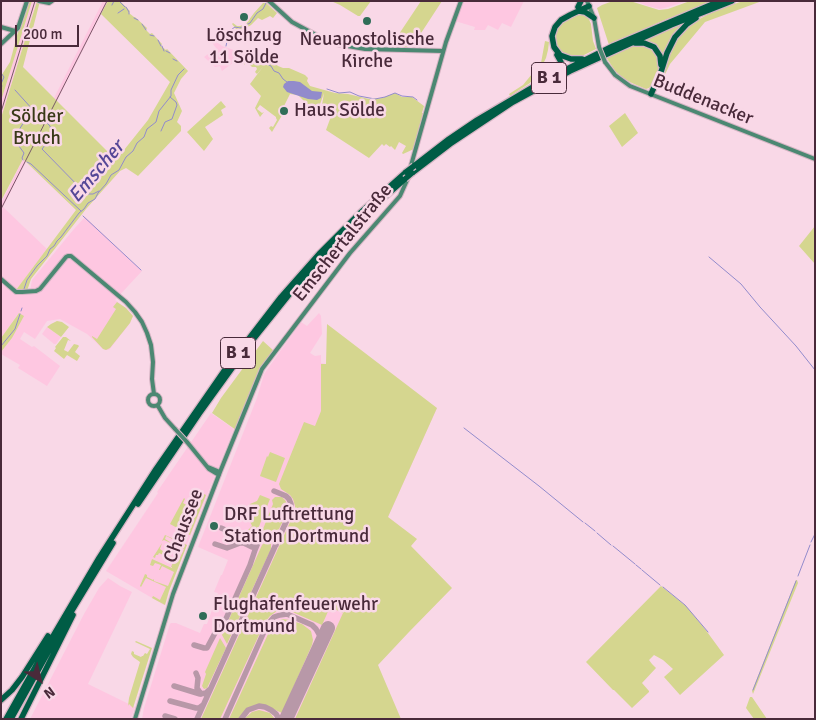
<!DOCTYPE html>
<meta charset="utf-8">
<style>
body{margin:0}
#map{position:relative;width:816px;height:720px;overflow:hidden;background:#f9d8e7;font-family:Signika,sans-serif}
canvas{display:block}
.frame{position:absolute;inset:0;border:2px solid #492a3a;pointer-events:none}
.north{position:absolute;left:15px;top:655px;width:50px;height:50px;-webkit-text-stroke:4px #f9d8e7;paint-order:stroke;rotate:144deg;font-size:14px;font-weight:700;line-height:20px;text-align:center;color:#492a3a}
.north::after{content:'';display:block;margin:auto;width:18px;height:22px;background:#492a3a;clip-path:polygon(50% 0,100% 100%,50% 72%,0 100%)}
.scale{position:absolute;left:15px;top:25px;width:64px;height:22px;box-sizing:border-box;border:2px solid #492a3a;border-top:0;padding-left:6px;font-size:15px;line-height:18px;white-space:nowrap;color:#492a3a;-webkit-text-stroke:4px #f9d8e7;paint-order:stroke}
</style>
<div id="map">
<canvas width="816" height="720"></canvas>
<div class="frame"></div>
<div class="north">N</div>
<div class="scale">200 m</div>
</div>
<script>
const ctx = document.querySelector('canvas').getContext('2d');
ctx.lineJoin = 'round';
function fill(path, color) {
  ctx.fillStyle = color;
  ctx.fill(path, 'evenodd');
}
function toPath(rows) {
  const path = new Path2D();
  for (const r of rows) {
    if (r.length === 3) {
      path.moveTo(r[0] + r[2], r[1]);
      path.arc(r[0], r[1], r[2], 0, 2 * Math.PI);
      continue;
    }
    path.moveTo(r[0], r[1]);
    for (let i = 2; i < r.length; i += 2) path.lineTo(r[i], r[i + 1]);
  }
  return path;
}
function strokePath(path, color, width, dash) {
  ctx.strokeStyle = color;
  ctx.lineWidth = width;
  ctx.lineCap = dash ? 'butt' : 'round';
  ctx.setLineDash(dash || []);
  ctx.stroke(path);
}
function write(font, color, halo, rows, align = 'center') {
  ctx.font = font + ' Signika,sans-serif';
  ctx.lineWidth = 5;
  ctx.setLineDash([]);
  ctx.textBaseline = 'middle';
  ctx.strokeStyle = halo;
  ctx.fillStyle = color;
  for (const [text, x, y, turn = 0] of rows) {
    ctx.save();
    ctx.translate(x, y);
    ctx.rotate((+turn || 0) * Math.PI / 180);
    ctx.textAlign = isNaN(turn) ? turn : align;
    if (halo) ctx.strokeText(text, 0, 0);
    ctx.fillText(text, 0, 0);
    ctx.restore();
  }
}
fill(toPath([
 [32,1,37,1,1,118,1,101],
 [103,1,108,1,3,207,47,249,16,290,30,291,32,280,74,229,85,217,142,271,115,300,126,308,133,316,130,323,109,350,106,350,103,349,87,334,60,319,47,321,35,339,24,332,20,339,32,347,34,346,60,366,47,386,18,368,20,365,1,354,1,352,12,338,18,314,1,338,1,203],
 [463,1,524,1,511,27,502,23,498,30,488,25,485,30,474,30,475,27,455,21],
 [635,1,687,1,668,7,660,9,648,6],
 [212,38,222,46,245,54,236,63,234,62,222,71,220,66,215,67,204,57,216,48,210,40],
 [319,313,321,316,322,334,310,353,315,356,321,355,321,363,326,364,325,416,437,408,388,517,416,539,408,549,377,663,398,719,142,719,144,708,170,624,171,623,176,623,200,633,204,624,207,624,218,593,214,592,221,575,222,575,228,560,198,547,257,398,264,374,301,322,307,326],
 [47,327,61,337,56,344,54,344,42,334],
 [211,413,234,429,168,591,164,605,106,571,158,493,157,492],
 [108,578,120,586,132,592,88,684,135,707,131,719,30,719,84,614,99,588]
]), '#fec7e1');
fill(toPath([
 [31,1,32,1,1,101,1,76,10,62,18,32,27,4],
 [37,1,40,1,23,67,116,160,148,120,170,82,101,14,108,1,120,1,130,11,129,13,134,17,135,17,147,28,146,30,150,34,152,33,162,44,161,46,166,50,167,49,188,71,181,79,174,93,182,111,177,122,181,126,181,131,138,176,126,168,120,171,86,209,46,260,31,279,27,291,21,291,16,290,76,210,23,159,1,201,1,118],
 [331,1,371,1,360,16,358,16,340,5],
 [421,1,442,1,412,47,391,46],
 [613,1,630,1,659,10,668,9,690,1,715,1,662,21,609,45,597,8,602,5],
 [743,1,762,1,705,22,670,64,658,89,655,88,674,42,684,29,696,21,714,11],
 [263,3,266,3,277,13,273,18,270,16,262,20,258,18,251,25,245,29,241,31,236,29,232,24,233,23,237,26,240,26,246,24,254,13],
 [582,13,588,17,591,24,593,41,596,49,578,58,561,54,553,41,556,28,564,20],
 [691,19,686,23,663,63,660,53,639,42],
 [545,41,549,42,548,50,546,58,541,68,530,83,510,96,509,94,523,85,541,63],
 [635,44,642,44,656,51,660,67,658,74,653,83,649,88,646,89,634,84,624,79,615,71,606,57],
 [248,55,266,63,257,74,255,72,257,69,256,67,252,67,247,62,244,65],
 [271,60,278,66,283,68,289,68,305,75,308,78,307,81,310,86,335,93,348,94,369,99,382,98,395,93,402,97,412,97,424,106,422,113,423,113,414,149,403,154,402,153,406,146,399,142,395,150,391,146,390,147,386,144,384,146,382,144,369,158,326,130,333,111,322,105,324,93,318,110,313,110,298,95,290,94,283,108,282,108,279,111,284,112,272,132,269,128,271,126,273,127,277,120,276,118,276,117,260,105,257,109,262,113,264,112,260,117,255,108,261,96,250,84,265,64],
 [221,101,226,107,221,110,223,115,205,127,213,139,204,151,187,132],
 [625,113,638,133,622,147,609,126],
 [815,226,815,264,799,246],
 [117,302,126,308,133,316,130,323,110,348,106,350,103,349,92,337,92,336,97,339,116,309,113,307],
 [19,313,24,316,12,338,1,352,1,338],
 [57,321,62,322,69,327,61,337,47,327,51,324],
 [327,324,437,408,388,517,417,539,411,546,452,588,409,632,378,665,401,719,295,719,343,613,330,607,322,625,290,611,277,611,270,616,265,622,220,719,201,719,295,511,295,506,293,499,290,495,281,489,279,484,304,422,315,426,321,411,321,364,326,364],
 [63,337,66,337,71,341,68,340,64,350,68,352,74,344,78,345,79,346,75,352,80,356,77,361,67,355,64,359,54,351,56,348,55,347],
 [263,341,274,351,263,365,236,430,212,413,221,398],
 [270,452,285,458,276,482,260,476,267,456,268,457],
 [204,494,206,495,190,535,170,524,184,498,185,499,183,503,196,511,200,506,198,504,201,502,200,501],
 [260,495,270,499,254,539,248,541,245,538,247,531,252,526,249,519,247,516,243,514,235,517,240,506,247,509,250,504,257,501],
 [275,497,282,497,285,500,288,505,288,511,277,533,273,535,265,533,258,535,260,531,263,529,273,504,272,500],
 [165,535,187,545,169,591,165,605,152,598,153,596,160,600,166,587,146,578,141,587,140,586,145,574,147,575,147,577,153,580,154,579,154,581,168,586,174,572,162,566,160,570,159,570,161,565,155,563,153,566,150,565,152,559,172,568,172,567,171,567,174,560,159,553,158,555,156,555,155,558,153,557,157,551,162,543,160,549,164,552,166,548,168,548,165,554,179,560,184,549,175,545,184,548,185,545,166,536,165,539,173,544,164,540,162,541],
 [268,541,271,544,271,549,227,644,222,635,262,545,265,542],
 [796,580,797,580,798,583,753,694,752,691],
 [661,586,686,606,705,629,724,655,680,695,664,677,673,669,663,660,654,655,649,660,652,664,656,668,642,683,649,691,649,692,632,708,614,690,613,690,586,662],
 [282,619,290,620,302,624,311,631,313,640,312,645,282,713,266,706,258,705,247,709,239,719,229,719,269,632,275,623],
 [220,638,226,648,207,688,204,689,202,686,206,674,205,672],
 [136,641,152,648,133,708,129,704,128,706,129,698,140,662,133,657,131,654,132,651,134,652,134,654,141,657,142,656,143,656,145,653,147,654,150,649,135,642],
 [750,697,752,697,767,719,754,719,746,708],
 [259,710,270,713,275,719,244,719,252,712]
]), '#d5d68f');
fill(toPath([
 [288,81,294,81,300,82,312,91,322,92,321,98,317,100,308,99,287,92,283,87,284,84]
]), '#928bcc');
strokePath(toPath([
 [120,2,125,7],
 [112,5,114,1],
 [126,7,129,12,129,14],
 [118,13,124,9],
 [134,18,138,20],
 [142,24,146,30],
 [150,35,154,36],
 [158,40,161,46],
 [162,46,164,51],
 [226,46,228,37,232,29,235,27,240,28,250,23,257,13,263,9,266,3],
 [166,51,170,53],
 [241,52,265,63],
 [173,59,177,61],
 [267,64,271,66,274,71,279,73,283,79,287,82],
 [1,73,4,77,1,84],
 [1,86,2,86],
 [327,89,339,93,350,92,359,96,375,99,385,97,395,93,402,96,413,97,417,100],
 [15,90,43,121],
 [47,123,50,126,52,136,42,149,86,194,93,194,99,191],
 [161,131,165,122,172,119,177,105,176,102,170,97],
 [23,160,22,158,24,153,16,142,14,138,32,109],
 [27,162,31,164,81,211],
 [83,216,141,270],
 [709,257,741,284,760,307,796,346,815,370],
 [24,289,27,280,37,266,47,256,50,249,54,246,57,241,61,237,79,213,84,209,88,203,95,199,98,193,106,184,111,175,119,170,126,157,133,151,137,143,144,137,147,129,156,122,159,111,171,96,171,90,178,75,184,69],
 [21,311,22,308],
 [1,346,15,329,20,314],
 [464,428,539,486,583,522],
 [585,523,595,531],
 [597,533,611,545],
 [811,542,815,534],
 [613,546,635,564],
 [636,565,641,569],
 [642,570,660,585],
 [798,576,810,545],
 [663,587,685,605,708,632],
 [753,690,796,581]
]), '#928bcc', 1);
strokePath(toPath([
 [221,528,228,531,235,539,248,545,252,547,257,544],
 [215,544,227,548,240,543,243,543],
 [194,645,204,648,207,648,215,633,224,623,250,565,255,550,260,538,264,536,269,536,274,539,276,545],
 [196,673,198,678,197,688,201,694],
 [174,686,200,694,206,693,209,690],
 [170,701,196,708,199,708,203,705],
 [165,716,175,719],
 [197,719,291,511,291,504,289,499,286,496,274,491],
 [225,719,267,625,274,617,280,615,287,614,312,625,316,629,320,636,320,643,318,649],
 [241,719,248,710,259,706,265,707,271,710,276,714,279,719]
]), '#b898a8', 5.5);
strokePath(toPath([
 [286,719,328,628]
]), '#b898a8', 14);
const secondary = toPath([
 [39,1,49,3,52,1],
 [269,1,292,22,327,41,336,44,365,49,443,51],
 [587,1,594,18,599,47],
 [1,27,15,31],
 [1,44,18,28,27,1],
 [605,62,615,75,630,86,815,159],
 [410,169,446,42,461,1],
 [1,279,16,292,22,292,36,291,40,289,66,257,68,256,71,256,126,302,135,312,142,322,147,333,151,345,153,362,152,379,154,394],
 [154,400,6],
 [158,406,165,418,175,429],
 [187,442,209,469,219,475],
 [208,467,220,472],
 [135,719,173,594,220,472,262,369,350,253,400,196,408,178]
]);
const highway = toPath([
 [578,7,581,1],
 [579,11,585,12,594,18],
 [635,43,644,43,654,47,660,56,661,65],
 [582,59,571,59,560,55,554,47,552,36,555,27,561,20,570,15,589,6],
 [556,73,561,66,561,62,557,55],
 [651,94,661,72,667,53,675,37,687,24,696,18],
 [414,166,449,139,477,120,543,81,613,46,720,1],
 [412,173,450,144,513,102,570,71,671,25,732,1],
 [353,225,405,179],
 [138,504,199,414,251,342,296,286,343,235],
 [1,700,12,690,22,677,48,636],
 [6,719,43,653,99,558,156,469,224,371,281,297,319,254,360,213,406,172],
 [11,719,65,622,113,543],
 [21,719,73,615]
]);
strokePath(secondary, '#d6b5c4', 6);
strokePath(highway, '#d6b5c4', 8);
strokePath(secondary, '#4b8872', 4);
strokePath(highway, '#005c45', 5.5);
strokePath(toPath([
 [1,112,35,1],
 [1,209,107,1]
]), '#785968', 1);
const secondaryBridge = toPath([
 [599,47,605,62],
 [175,429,187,442]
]);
const highwayBridge = toPath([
 [406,172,414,166],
 [405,179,412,173]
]);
strokePath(secondaryBridge, '#d6b5c4', 6, []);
strokePath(highwayBridge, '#d6b5c4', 8, []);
strokePath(secondaryBridge, '#4b8872', 4);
strokePath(highwayBridge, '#005c45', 5.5);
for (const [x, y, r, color] of [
 [244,17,5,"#306d58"],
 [367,21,5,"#306d58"],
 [284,111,5,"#306d58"],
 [214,526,5,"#306d58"],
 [203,616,5,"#306d58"]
]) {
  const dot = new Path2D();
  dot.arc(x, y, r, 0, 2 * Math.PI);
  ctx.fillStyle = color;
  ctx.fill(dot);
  strokePath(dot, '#f9d8e7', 2);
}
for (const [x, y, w] of [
 [549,78,35],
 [238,353,35]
]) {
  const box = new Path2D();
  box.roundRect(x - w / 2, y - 15.5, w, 31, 4);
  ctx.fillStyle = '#f9d8e7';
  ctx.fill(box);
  strokePath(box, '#492a3a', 1);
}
write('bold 18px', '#492a3a', null, [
 ["B 1",549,78],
 ["B 1",238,353]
]);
write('19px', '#492a3a', '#f9d8e7', [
 ["Löschzug",244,36,"center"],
 ["11 Sölde",244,58,"center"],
 ["Neuapostolische",367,40,"center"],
 ["Kirche",367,62,"center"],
 ["Haus Sölde",294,111],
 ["DRF Luftrettung",224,515],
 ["Station Dortmund",224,537],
 ["Flughafenfeuerwehr",213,605],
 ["Dortmund",213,627]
], 'left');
write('19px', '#492a3a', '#f9d8e7', [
 ["Buddenacker",703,100,22],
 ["Emschertalstraße",343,243,-51],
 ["Chaussee",184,526,-69]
]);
write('19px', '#393918', '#f9d8e7', [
 ["Sölder",37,117],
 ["Bruch",37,139]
]);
write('italic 20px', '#554797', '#f9d8e7', [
 ["Emscher",97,172,-50]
]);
</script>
